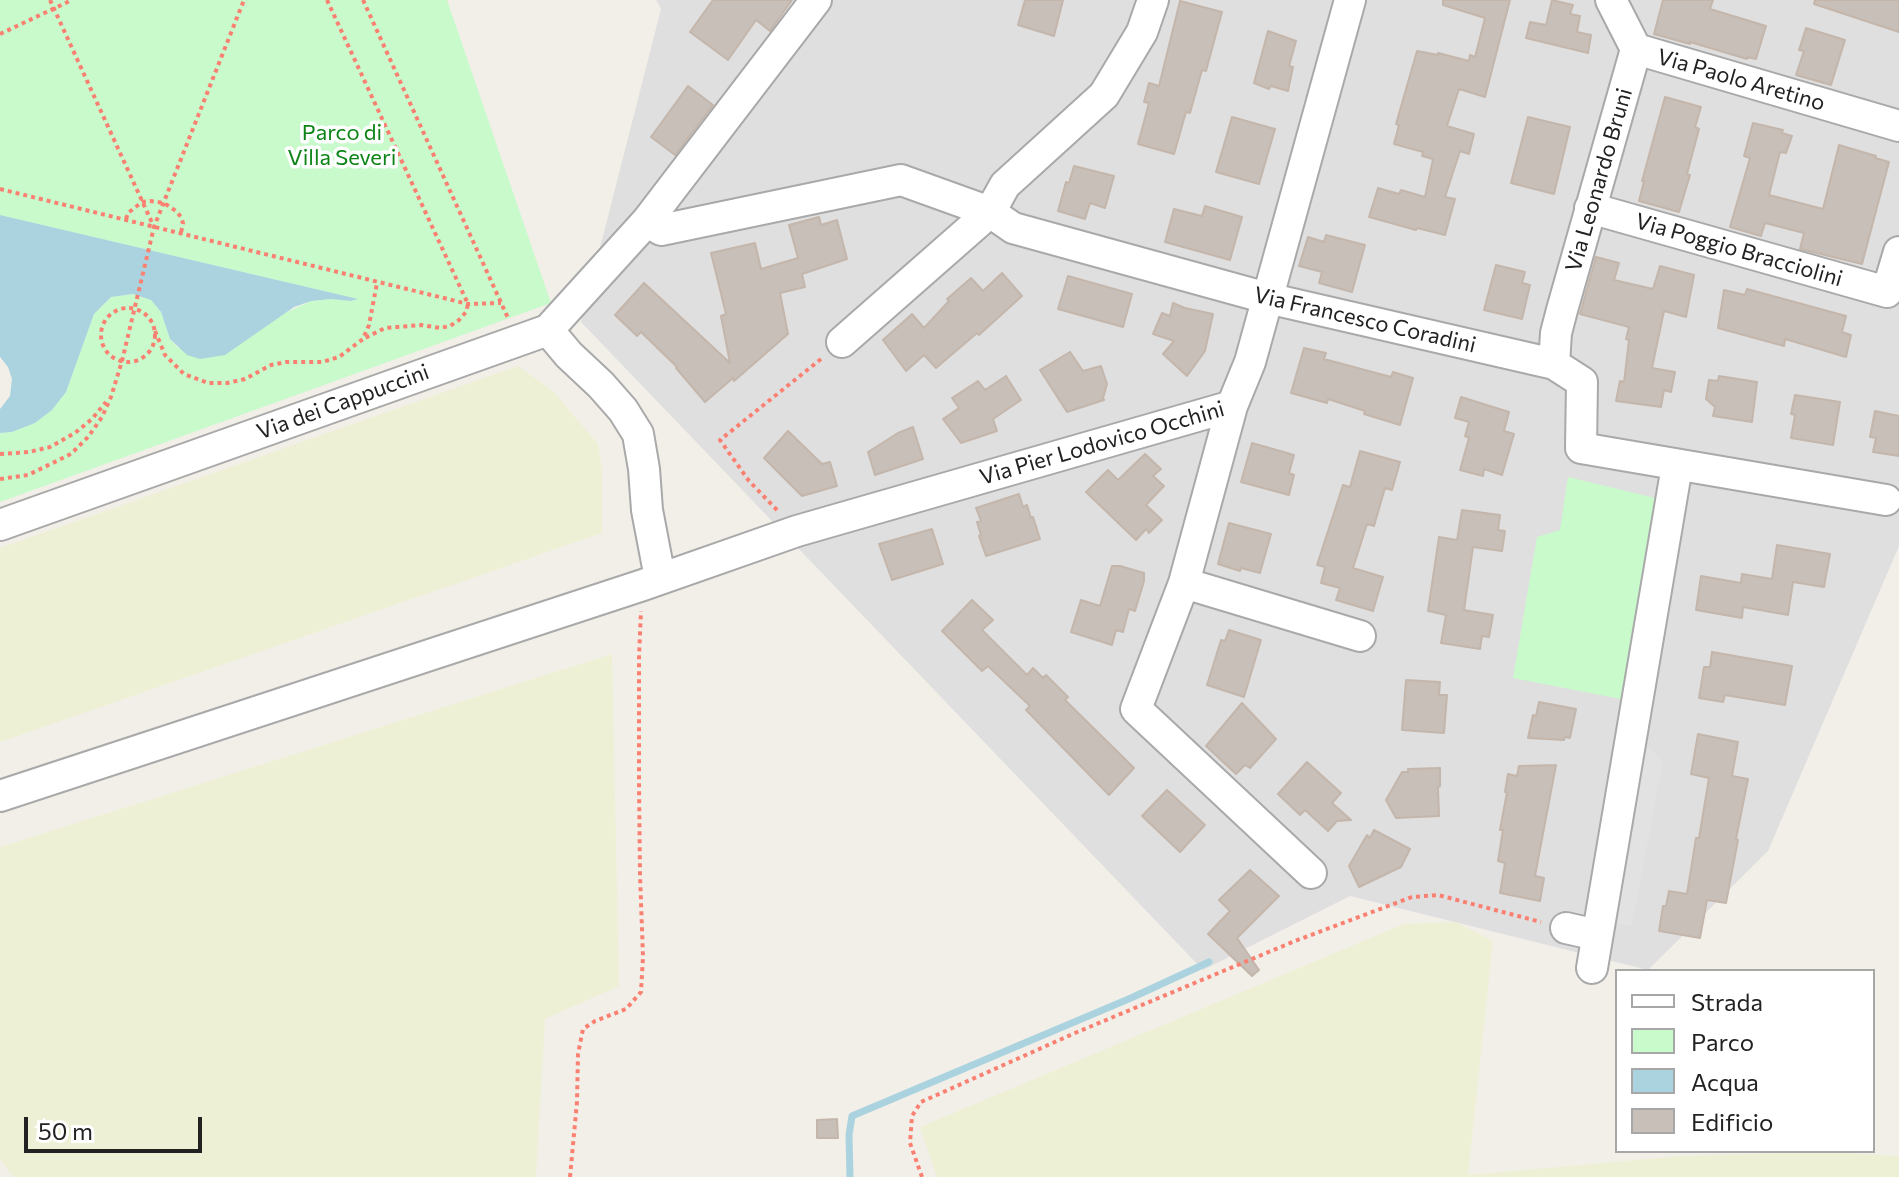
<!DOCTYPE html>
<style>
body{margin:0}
#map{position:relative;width:1899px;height:1177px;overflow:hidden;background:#f2efe9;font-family:Commissioner,sans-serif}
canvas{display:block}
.legend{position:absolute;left:1615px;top:969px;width:260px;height:184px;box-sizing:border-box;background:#fff;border:2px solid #a7a7a7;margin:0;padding:10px 14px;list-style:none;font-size:24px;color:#222}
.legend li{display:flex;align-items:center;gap:16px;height:40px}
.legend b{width:40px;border:2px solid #a7a7a7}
.scale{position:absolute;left:24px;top:1117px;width:178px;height:36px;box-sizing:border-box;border:4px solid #222;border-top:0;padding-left:10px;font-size:24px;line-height:28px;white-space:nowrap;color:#222;-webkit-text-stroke:6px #fff;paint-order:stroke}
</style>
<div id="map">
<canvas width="1899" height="1177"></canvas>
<ul class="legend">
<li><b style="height:10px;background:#fff"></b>Strada</li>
<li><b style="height:22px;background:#c8facc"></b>Parco</li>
<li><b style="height:22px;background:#aad3df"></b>Acqua</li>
<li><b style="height:22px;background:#c7bfb8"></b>Edificio</li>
</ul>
<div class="scale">50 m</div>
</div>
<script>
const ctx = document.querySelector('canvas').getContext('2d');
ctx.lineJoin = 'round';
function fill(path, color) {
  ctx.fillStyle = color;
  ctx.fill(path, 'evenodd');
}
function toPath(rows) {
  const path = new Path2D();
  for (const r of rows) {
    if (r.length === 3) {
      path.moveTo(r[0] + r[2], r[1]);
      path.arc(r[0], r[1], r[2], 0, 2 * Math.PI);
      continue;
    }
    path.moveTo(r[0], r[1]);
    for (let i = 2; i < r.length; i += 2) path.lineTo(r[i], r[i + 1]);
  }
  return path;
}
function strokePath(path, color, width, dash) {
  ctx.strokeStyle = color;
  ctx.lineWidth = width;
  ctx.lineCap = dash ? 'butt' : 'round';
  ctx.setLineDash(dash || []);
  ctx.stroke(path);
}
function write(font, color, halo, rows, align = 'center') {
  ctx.font = font + ' Commissioner,sans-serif';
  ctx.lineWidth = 7;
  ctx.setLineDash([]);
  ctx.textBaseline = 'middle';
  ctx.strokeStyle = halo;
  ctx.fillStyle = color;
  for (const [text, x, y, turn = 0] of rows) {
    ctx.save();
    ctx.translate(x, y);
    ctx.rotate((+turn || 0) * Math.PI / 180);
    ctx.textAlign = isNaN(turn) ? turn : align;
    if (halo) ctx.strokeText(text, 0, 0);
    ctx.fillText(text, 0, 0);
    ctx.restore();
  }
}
fill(toPath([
 [656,0,1899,0,1899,546,1768,851,1648,970,1350,896,1203,970,581,322,661,9]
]), '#e0dfdf');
fill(toPath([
 [518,366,553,391,598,444,602,469,602,533,0,742,0,548],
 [612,654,619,986,545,1019,536,1177,14,1177,0,1159,0,847],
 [1456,922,1493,941,1468,1175,1681,1156,1822,1152,1899,1156,1899,1177,937,1177,920,1127,1404,924]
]), '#eef0d5');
fill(toPath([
 [0,0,447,0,551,303,0,502,0,433,12,432,35,423,52,410,66,392,94,314,111,297,133,294,151,300,161,312,170,339,178,348,285,313,311,301,331,299,351,301,357,299,0,215],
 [1568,477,1655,498,1621,699,1513,678,1537,537,1560,530]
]), '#c8facc');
fill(toPath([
 [1644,744,1663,761,1632,926,1614,923]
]), '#e2e2e2');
fill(toPath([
 [0,215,358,299,351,301,331,299,311,301,294,307,225,355,200,359,187,355,170,339,161,312,151,300,133,294,111,297,94,314,66,392,52,410,35,423,12,432,0,433,0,409,10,396,12,379,8,367,0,357]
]), '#aad3df');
strokePath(toPath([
 [850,1177,849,1135,852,1116,1131,998,1209,962]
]), '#aad3df', 7);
const building = toPath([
 [713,0,792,0,770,31,756,20,728,60,690,32,713,0],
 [1025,0,1063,0,1054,36,1018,25,1025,0],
 [1443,0,1510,0,1485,97,1459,89,1447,126,1474,134,1469,154,1460,151,1445,197,1455,199,1445,235,1417,228,1416,230,1369,217,1378,188,1399,194,1401,190,1425,197,1433,159,1422,156,1423,152,1394,144,1399,125,1396,124,1417,51,1438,55,1438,53,1469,61,1470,55,1475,57,1485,18,1443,5,1443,0],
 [1552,0,1573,5,1570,14,1580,16,1577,32,1591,35,1588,53,1526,38,1530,22,1546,25,1552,0],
 [1663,0,1713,0,1710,9,1766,26,1756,59,1747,57,1747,59,1690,42,1690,44,1654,34,1663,0],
 [1815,0,1899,0,1899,32,1814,4,1815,0],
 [1180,1,1222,12,1206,71,1202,70,1190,113,1186,112,1174,154,1138,144,1149,103,1144,102,1149,83,1159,86,1180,1],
 [1806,28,1845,40,1831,85,1796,75,1804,51,1799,50,1806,28],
 [1268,31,1296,41,1289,66,1293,67,1288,91,1271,86,1269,89,1254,83,1268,31],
 [688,86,713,105,675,155,651,137,688,86],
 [1665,97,1701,107,1695,127,1699,129,1687,174,1690,175,1679,212,1639,201,1644,181,1642,181,1665,97],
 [1232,117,1275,129,1259,184,1216,172,1232,117],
 [1528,117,1570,127,1554,194,1511,183,1528,117],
 [1753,123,1783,130,1782,133,1792,136,1786,153,1780,152,1769,195,1823,209,1839,145,1876,156,1875,158,1889,162,1862,264,1800,249,1804,233,1765,223,1761,236,1730,227,1750,158,1744,156,1753,123],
 [1074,166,1114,176,1105,208,1090,203,1085,219,1058,211,1066,182,1069,183,1074,166],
 [1205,206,1242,217,1230,260,1165,242,1174,209,1202,216,1205,206],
 [819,217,821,225,837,220,847,259,802,274,805,287,780,293,788,334,734,381,733,378,705,402,676,368,677,367,641,332,637,336,615,315,644,283,730,363,721,316,726,314,711,253,755,243,761,269,798,258,789,225,819,217],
 [1326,235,1365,245,1352,292,1319,283,1322,272,1299,266,1308,237,1324,242,1326,235],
 [1596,257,1619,263,1614,280,1653,289,1660,266,1694,275,1686,317,1664,311,1652,368,1675,372,1671,392,1664,390,1661,407,1616,401,1620,381,1624,382,1629,340,1626,339,1629,327,1580,314,1596,257],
 [1496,265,1525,272,1522,283,1530,285,1522,319,1484,310,1496,265],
 [1002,273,1022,296,979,335,977,333,936,368,924,355,906,371,883,340,912,314,924,328,949,301,947,299,971,278,983,291,1002,273],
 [1068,276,1132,294,1123,327,1058,309,1068,276],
 [1747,289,1846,316,1842,332,1851,335,1846,357,1785,339,1784,346,1718,328,1724,290,1745,295,1747,289],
 [1173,303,1185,308,1213,314,1205,351,1187,376,1163,354,1174,341,1153,334,1162,313,1170,316,1173,303],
 [1304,348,1326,353,1324,359,1391,377,1393,372,1413,378,1400,425,1364,414,1365,411,1328,399,1327,403,1291,393,1304,348],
 [1070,352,1083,371,1101,366,1107,384,1103,398,1104,400,1067,412,1040,370,1070,352],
 [1006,376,1021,400,993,419,997,431,961,443,943,419,959,408,952,398,978,381,985,390,1006,376],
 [1719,376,1757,382,1752,422,1713,416,1715,407,1706,399,1709,380,1718,381,1719,376],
 [1795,395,1840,402,1833,445,1791,438,1795,415,1791,414,1795,395],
 [1461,397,1509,412,1504,431,1514,434,1502,475,1484,469,1483,476,1460,470,1469,438,1465,436,1469,422,1455,418,1461,397],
 [1875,411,1899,416,1899,456,1873,452,1876,438,1870,437,1875,411],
 [913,427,923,459,875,475,868,452,898,433,913,427],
 [788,431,822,464,830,462,837,486,802,496,764,458,788,431],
 [1252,443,1294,455,1289,473,1294,475,1289,495,1241,482,1252,443],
 [1360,451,1400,462,1392,490,1385,488,1374,526,1367,524,1353,568,1383,577,1373,611,1336,600,1340,588,1321,583,1325,567,1317,565,1343,485,1350,487,1360,451],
 [1145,454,1161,469,1153,476,1164,486,1146,505,1162,520,1149,533,1146,529,1136,540,1086,492,1108,470,1118,480,1145,454],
 [1019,494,1023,507,1027,505,1031,518,1033,517,1040,539,986,556,979,536,981,535,977,522,981,521,976,508,1019,494],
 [1462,510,1500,515,1498,530,1505,531,1502,551,1473,547,1464,610,1493,615,1489,637,1482,636,1480,649,1441,643,1446,615,1428,611,1439,537,1457,540,1462,510],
 [1229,523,1271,534,1260,573,1241,568,1240,571,1218,564,1229,523],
 [932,529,943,564,892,580,879,544,932,529],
 [1777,545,1830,554,1824,587,1793,582,1788,615,1743,607,1742,618,1696,610,1701,576,1741,583,1742,574,1772,579,1777,545],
 [1112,566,1120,566,1144,573,1144,581,1135,611,1129,609,1123,632,1116,630,1112,645,1071,632,1081,600,1100,606,1112,566],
 [972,600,993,620,982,630,1027,675,1033,668,1043,678,1046,675,1068,697,1065,700,1134,768,1109,795,1026,710,1030,706,988,666,982,671,942,631,972,600],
 [1229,630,1261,640,1244,697,1207,685,1221,640,1225,641,1229,630],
 [1712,652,1792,666,1785,705,1725,695,1723,702,1699,698,1704,667,1710,667,1712,652],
 [1406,680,1440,682,1439,695,1447,695,1444,733,1402,730,1406,680],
 [1539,702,1576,709,1570,738,1565,737,1564,740,1528,738,1533,715,1536,716,1539,702],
 [1242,703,1276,739,1250,768,1245,765,1236,774,1206,746,1242,703],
 [1698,734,1738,742,1732,776,1748,779,1736,839,1738,840,1726,903,1707,900,1700,938,1659,931,1663,906,1666,906,1669,891,1687,894,1696,838,1699,838,1709,778,1691,774,1698,734],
 [1307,762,1341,793,1332,803,1351,820,1337,821,1328,831,1305,810,1300,815,1278,794,1307,762],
 [1556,765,1535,876,1544,878,1540,901,1500,893,1505,863,1498,861,1503,830,1500,830,1507,792,1505,792,1508,774,1517,776,1519,766,1556,765],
 [1440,768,1440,786,1438,787,1439,816,1396,818,1386,800,1402,772,1408,772,1408,769,1440,768],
 [1167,790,1205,825,1180,852,1142,816,1167,790],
 [1374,830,1410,849,1401,867,1359,887,1349,866,1367,835,1370,838,1374,830],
 [1250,870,1279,896,1237,938,1259,970,1252,976,1208,934,1230,911,1219,900,1250,870],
 [837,1119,838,1138,817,1138,817,1120,837,1119]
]);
fill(building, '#c7bfb8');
strokePath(building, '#c4b6ab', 2);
const minor = toPath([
 [1611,0,1636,49,1899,126],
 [1590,208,1887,292,1899,252],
 [647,221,661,230,901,180,990,212,1013,228,1267,298,1554,364,1582,382,1581,448,1886,500],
 [548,330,569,355,601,385,623,410,638,434,644,469,647,510,660,578],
 [842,342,990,212,1005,185,1104,95,1142,32,1153,0],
 [1554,364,1556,333,1562,310,1636,49],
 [1232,406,1184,583,1136,709,1311,873],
 [0,525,548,330,647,221,816,0],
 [1184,583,1360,636],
 [0,796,643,585,797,531,1232,406,1250,362,1350,0],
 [1566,928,1597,935],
 [1592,968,1677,466]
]);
strokePath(minor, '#a9a9a9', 34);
strokePath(toPath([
 [50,0,154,227,244,0],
 [327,0,468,304,466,312,459,320,450,326,440,328,421,325,385,328,363,339],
 [363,0,508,318],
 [0,34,72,0],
 [0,189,468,304,501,303],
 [126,219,128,213,142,202,150,201,164,203,176,211,181,217,183,223,181,233],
 [128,335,27],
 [155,331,165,355,184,374,208,383,227,383,245,379,271,365,286,362,322,362,339,357,363,339,369,325,377,283],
 [0,454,29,452,50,447,75,433,92,419,106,402],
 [0,479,28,475,71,454,88,437,102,417,111,397,122,361,154,227],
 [777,510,749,481,720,440,821,359],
 [570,1177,577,1102,578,1054,583,1029,595,1021,626,1009,641,992,643,957,640,874,639,784,639,657,641,611],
 [922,1177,910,1143,912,1116,921,1102,1075,1033,1295,941,1412,897,1438,895,1541,922]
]), '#fa8072', 4, [4, 4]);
strokePath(minor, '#fff', 30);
write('22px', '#222', '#fff', [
 ["Via Paolo Aretino",1741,80,16],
 ["Via Leonardo Bruni",1599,180,-74],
 ["Via Poggio Bracciolini",1739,250,16],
 ["Via Francesco Coradini",1365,320,13],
 ["Via dei Cappuccini",343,402,-20],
 ["Via Pier Lodovico Occhini",1102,443,-16]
]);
write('22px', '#0c8416', '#fff', [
 ["Parco di",342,133],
 ["Villa Severi",342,158]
]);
</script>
